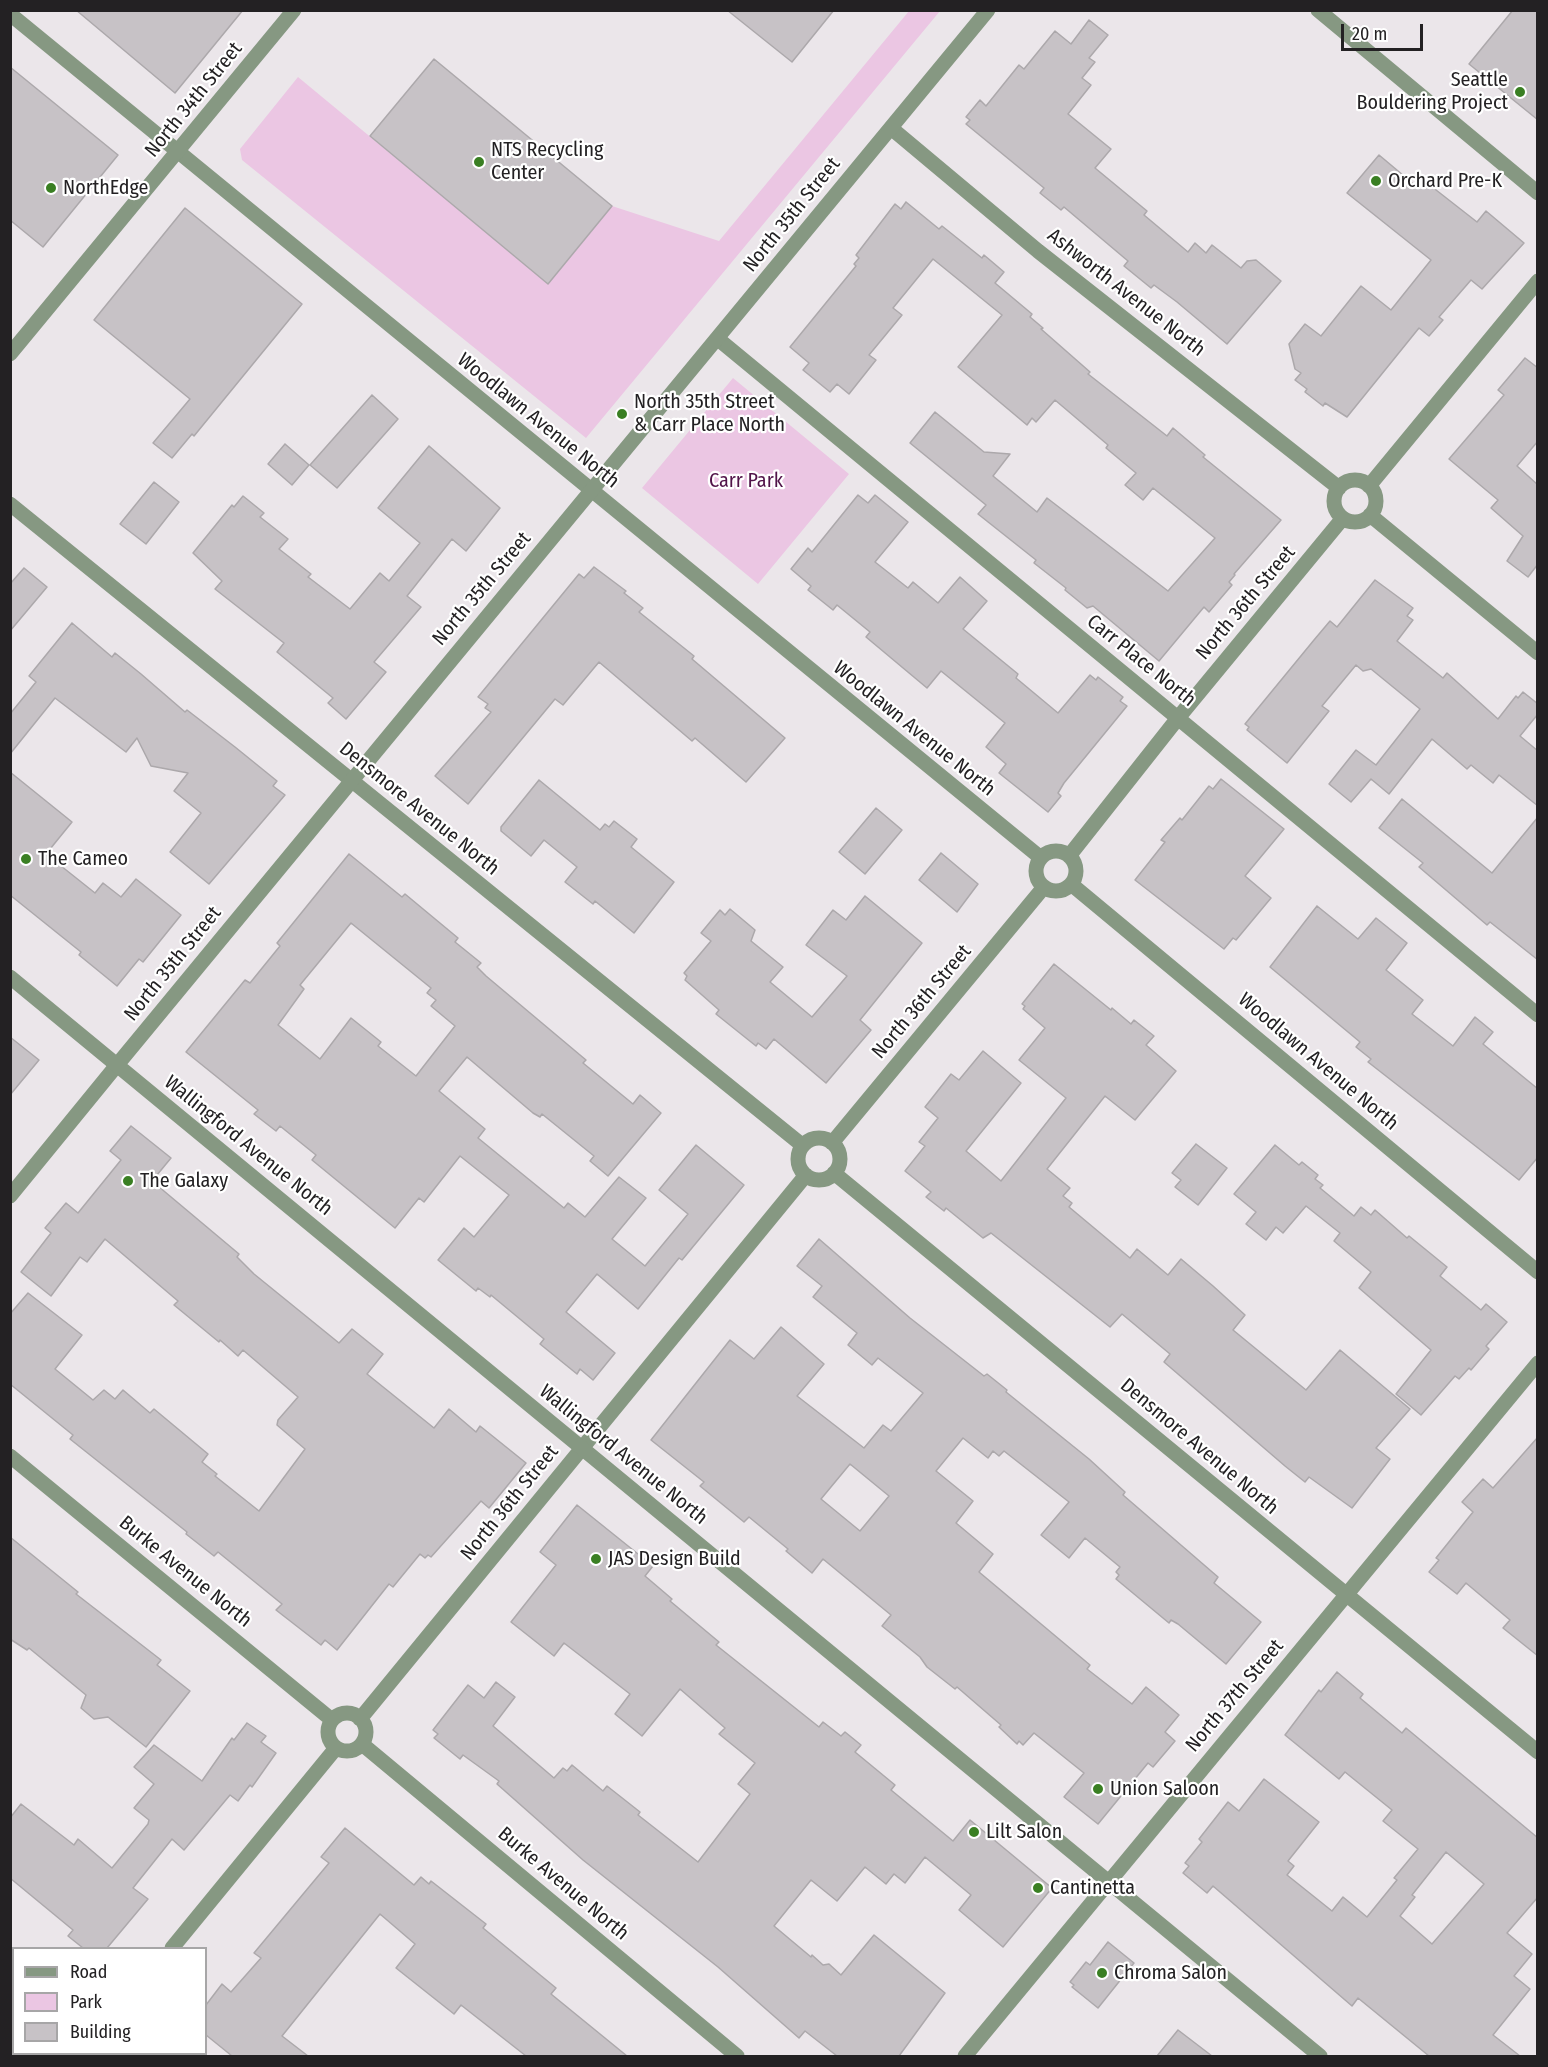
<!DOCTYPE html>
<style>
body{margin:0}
#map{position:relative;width:1548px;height:2067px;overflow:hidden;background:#ebe6ea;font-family:"Fira Sans Condensed",sans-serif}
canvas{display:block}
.frame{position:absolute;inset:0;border:12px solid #232123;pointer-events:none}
.legend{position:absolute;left:12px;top:1947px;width:195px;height:108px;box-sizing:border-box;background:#fff;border:2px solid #a7a6a7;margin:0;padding:8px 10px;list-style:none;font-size:18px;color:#232123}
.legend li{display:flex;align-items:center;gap:12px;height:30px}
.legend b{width:30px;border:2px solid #a7a6a7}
.scale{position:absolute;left:1341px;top:24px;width:82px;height:27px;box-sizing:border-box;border:3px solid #232123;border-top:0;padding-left:8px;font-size:18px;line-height:21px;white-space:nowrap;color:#232123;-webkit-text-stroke:4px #fff;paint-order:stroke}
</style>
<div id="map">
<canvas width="1548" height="2067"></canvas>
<div class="frame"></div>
<ul class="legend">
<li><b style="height:8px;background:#869882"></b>Road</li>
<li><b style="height:16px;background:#ebc6e3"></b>Park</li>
<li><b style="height:16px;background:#c7c2c6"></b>Building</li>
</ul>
<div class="scale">20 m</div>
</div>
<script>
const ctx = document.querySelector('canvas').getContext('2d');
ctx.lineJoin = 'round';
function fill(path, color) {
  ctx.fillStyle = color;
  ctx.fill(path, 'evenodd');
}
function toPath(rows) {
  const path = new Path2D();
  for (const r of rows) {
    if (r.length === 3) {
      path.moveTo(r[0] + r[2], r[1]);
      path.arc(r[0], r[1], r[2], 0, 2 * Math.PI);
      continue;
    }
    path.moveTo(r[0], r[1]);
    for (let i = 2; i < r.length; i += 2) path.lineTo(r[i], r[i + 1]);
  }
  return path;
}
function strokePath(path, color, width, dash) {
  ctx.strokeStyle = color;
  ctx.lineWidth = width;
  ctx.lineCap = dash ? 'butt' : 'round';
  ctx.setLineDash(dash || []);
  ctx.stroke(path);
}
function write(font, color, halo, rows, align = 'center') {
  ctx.font = font + ' "Fira Sans Condensed",sans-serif';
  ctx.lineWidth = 4.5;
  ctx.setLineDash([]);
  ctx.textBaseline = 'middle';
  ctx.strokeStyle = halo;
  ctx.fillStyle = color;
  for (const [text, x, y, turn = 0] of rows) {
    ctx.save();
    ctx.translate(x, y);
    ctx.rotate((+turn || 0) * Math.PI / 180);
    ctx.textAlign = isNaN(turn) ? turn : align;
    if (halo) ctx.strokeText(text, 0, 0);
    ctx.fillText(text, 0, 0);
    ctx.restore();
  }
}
fill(toPath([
 [909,11,940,11,586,438,242,160,240,149,298,77,548,284,612,206,719,241],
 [733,378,849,474,758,584,642,488]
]), '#ebc6e3');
const building = toPath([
 [76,10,243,10,175,93,76,10],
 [727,10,834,10,792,62,727,10],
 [1513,10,1538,10,1538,120,1469,64,1513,10],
 [1089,20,1108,35,1089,58,1095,62,1082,78,1091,85,1068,114,1111,149,1095,168,1147,211,1144,215,1188,252,1195,243,1206,253,1212,245,1241,268,1247,261,1256,260,1281,281,1227,344,1177,302,1154,285,1151,288,1124,266,1128,261,1064,207,1061,210,1040,193,1044,188,966,124,970,120,966,117,980,100,986,106,1019,65,1024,69,1055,31,1071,44,1089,20],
 [434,59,612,206,548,284,370,136,434,59],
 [10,67,118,155,43,247,10,220,10,67],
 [1379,155,1416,186,1422,179,1477,222,1486,211,1524,243,1482,289,1471,280,1439,317,1443,320,1429,336,1419,328,1347,417,1325,403,1323,406,1305,392,1307,389,1295,380,1301,373,1295,369,1289,344,1305,324,1321,336,1361,286,1391,310,1431,260,1347,193,1379,155],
 [906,202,939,229,942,226,982,258,984,255,1004,272,995,283,1032,314,1030,317,1043,328,1041,329,1090,372,1088,374,1167,436,1173,428,1205,455,1203,457,1281,520,1234,574,1235,575,1229,582,1232,585,1209,612,1204,607,1159,661,1093,606,1087,608,1065,590,1066,588,1034,563,1036,560,978,514,986,505,910,443,935,412,984,452,1010,454,993,476,1037,512,1047,498,1168,591,1215,538,1153,488,1143,500,1125,485,1136,473,1106,448,1108,445,1055,400,1036,422,1032,418,1027,425,958,367,1002,315,933,259,893,308,902,315,869,355,876,360,849,394,837,384,830,392,803,370,809,363,790,347,856,266,854,264,859,258,856,255,895,204,901,209,906,202],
 [185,208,302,304,194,436,192,434,172,458,153,443,190,399,94,320,185,208],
 [1525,358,1538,368,1538,441,1517,466,1538,485,1538,564,1528,577,1507,561,1523,536,1491,508,1498,500,1449,459,1504,395,1498,390,1525,358],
 [372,395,398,419,337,488,310,465,372,395],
 [285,444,309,465,292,485,268,464,285,444],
 [429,446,500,508,466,551,452,539,407,596,421,607,374,662,386,672,346,719,328,703,333,698,277,652,284,643,215,589,222,581,193,553,232,505,234,507,243,496,264,513,260,517,288,539,279,549,311,574,308,577,350,609,380,573,389,581,420,543,378,508,429,446],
 [154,482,179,502,146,544,120,524,154,482],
 [858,495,868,503,875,495,908,522,875,562,908,588,913,582,938,603,960,577,987,601,963,629,1018,674,1016,678,1058,713,1090,675,1096,680,1098,677,1123,697,1120,701,1127,706,1064,783,1058,793,1061,796,1048,812,999,773,1006,764,986,747,1005,723,941,671,927,688,866,637,870,632,837,605,833,610,808,590,811,586,791,569,808,548,812,552,858,495],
 [594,567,626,591,624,593,643,608,639,612,694,656,692,659,785,738,746,782,695,738,692,741,599,662,563,705,555,699,468,804,435,776,491,712,485,708,488,704,478,697,579,574,584,578,594,567],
 [24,568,47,587,10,631,10,584,24,568],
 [1375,580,1413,608,1407,616,1413,620,1397,641,1443,678,1447,673,1498,719,1516,696,1518,698,1523,692,1538,704,1538,714,1520,736,1538,751,1538,806,1499,775,1493,783,1471,765,1467,769,1432,739,1389,794,1371,779,1351,802,1329,784,1356,750,1376,765,1420,709,1371,669,1363,671,1356,665,1322,706,1329,711,1287,763,1247,730,1249,727,1245,724,1314,640,1330,621,1337,627,1375,580],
 [72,623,112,657,115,653,141,674,185,712,187,710,235,747,277,781,273,786,285,795,209,884,170,852,201,813,174,791,188,773,151,766,137,738,126,752,55,698,10,754,10,714,36,682,29,676,72,623],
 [10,772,72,822,46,854,95,893,103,883,121,897,136,879,181,915,143,962,139,959,117,986,79,955,81,952,10,895,10,772],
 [1221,779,1284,829,1245,876,1271,898,1236,940,1233,938,1224,949,1135,880,1165,842,1161,840,1180,818,1182,820,1209,786,1213,789,1221,779],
 [539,780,600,830,605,824,609,827,614,821,637,839,631,847,674,882,634,933,595,901,593,904,565,882,577,867,544,840,531,856,501,831,501,827,539,780],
 [1402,799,1492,873,1538,817,1538,960,1490,922,1487,925,1419,867,1423,863,1379,828,1402,799],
 [876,808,902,830,865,874,839,852,876,808],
 [941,853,978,884,957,912,919,880,941,853],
 [349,854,402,897,405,894,458,938,455,942,481,963,477,967,486,976,586,1060,583,1063,633,1104,640,1095,661,1113,608,1176,590,1161,594,1156,542,1114,540,1117,533,1113,467,1057,439,1091,485,1129,478,1138,564,1208,568,1203,585,1217,619,1177,646,1198,612,1239,645,1266,688,1214,659,1190,696,1145,744,1185,682,1260,679,1258,638,1309,597,1274,566,1312,615,1353,593,1380,580,1369,577,1374,540,1344,544,1339,491,1295,490,1297,478,1288,476,1291,438,1260,464,1228,474,1237,509,1195,460,1156,424,1202,419,1198,395,1228,312,1160,316,1155,280,1126,276,1131,254,1114,258,1110,186,1052,245,980,250,983,280,946,277,943,349,854],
 [351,923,431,988,427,993,436,1000,431,1006,455,1026,416,1076,378,1046,381,1042,351,1018,320,1059,278,1025,304,989,300,985,351,923],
 [865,896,922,943,860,1020,871,1030,826,1083,774,1039,766,1049,758,1043,756,1046,716,1014,719,1010,685,980,687,976,684,973,711,941,701,933,720,910,725,915,730,909,755,930,751,941,783,967,770,982,812,1017,847,976,806,945,833,910,846,920,865,896],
 [1317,906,1358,939,1376,918,1407,943,1386,970,1423,1000,1412,1014,1453,1046,1475,1017,1493,1032,1483,1044,1538,1089,1538,1157,1519,1180,1368,1062,1371,1059,1356,1047,1360,1042,1270,967,1317,906],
 [1054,964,1111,1010,1112,1008,1131,1024,1134,1020,1154,1036,1146,1045,1176,1071,1135,1120,1105,1096,1047,1169,1070,1188,1063,1196,1072,1203,1069,1207,1130,1258,1137,1249,1168,1275,1181,1259,1213,1286,1245,1315,1233,1330,1306,1390,1340,1350,1410,1409,1376,1448,1390,1459,1352,1508,1309,1477,1305,1482,1285,1466,1164,1362,1170,1354,1122,1314,1110,1327,991,1233,983,1238,946,1208,944,1211,926,1197,931,1192,905,1171,925,1146,919,1142,938,1118,925,1107,951,1074,959,1080,983,1051,1021,1083,966,1151,1001,1181,1066,1098,1019,1060,1045,1028,1023,1009,1025,1006,1022,1004,1054,964],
 [10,1037,39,1060,10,1095,10,1037],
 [131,1126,171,1158,152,1181,239,1254,237,1257,254,1274,339,1343,352,1329,383,1354,367,1374,434,1428,449,1409,476,1432,480,1426,526,1463,489,1508,481,1501,431,1557,428,1555,425,1558,420,1554,393,1587,389,1584,337,1650,325,1640,321,1645,276,1610,282,1604,218,1552,214,1556,186,1534,187,1532,70,1439,73,1435,10,1384,10,1314,28,1293,82,1335,55,1369,93,1400,104,1390,115,1399,123,1390,150,1413,154,1409,208,1454,202,1462,217,1474,215,1476,259,1511,305,1449,277,1425,278,1420,298,1397,243,1350,238,1356,220,1340,219,1342,174,1305,178,1301,105,1239,87,1262,80,1257,51,1296,21,1272,51,1233,45,1228,66,1203,78,1213,121,1160,110,1151,131,1126],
 [1196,1144,1227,1168,1198,1205,1175,1187,1181,1180,1172,1173,1196,1144],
 [1275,1145,1299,1165,1302,1162,1318,1175,1315,1179,1323,1185,1320,1188,1354,1216,1361,1207,1371,1215,1375,1210,1407,1238,1409,1236,1447,1267,1440,1276,1481,1310,1486,1304,1507,1322,1486,1346,1489,1349,1471,1370,1469,1368,1459,1379,1455,1376,1421,1415,1396,1394,1431,1350,1359,1288,1371,1272,1334,1241,1340,1233,1306,1206,1283,1233,1276,1227,1266,1240,1246,1224,1256,1212,1234,1194,1275,1145],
 [819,1239,910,1318,984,1376,987,1374,1007,1390,1006,1392,1027,1409,1089,1459,1125,1492,1123,1495,1218,1577,1214,1583,1261,1622,1226,1664,1178,1624,1171,1620,1169,1623,1116,1579,1119,1575,1116,1572,1120,1567,1085,1538,1069,1558,1041,1535,1069,1502,1004,1451,999,1456,993,1451,988,1458,963,1438,936,1471,973,1501,956,1523,993,1554,979,1572,1090,1665,1087,1669,1132,1704,1146,1687,1179,1715,1165,1732,1175,1741,1153,1767,1148,1763,1098,1824,1064,1797,1084,1773,1034,1733,1023,1745,1019,1741,1017,1744,999,1727,1001,1725,957,1687,955,1689,927,1667,920,1657,882,1626,891,1615,823,1559,812,1573,786,1551,788,1549,749,1517,744,1522,700,1486,704,1482,651,1440,730,1340,754,1359,781,1327,824,1364,797,1396,864,1448,883,1425,891,1431,923,1393,878,1358,872,1365,848,1345,857,1333,813,1297,822,1286,797,1266,819,1239],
 [850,1464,889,1496,860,1531,821,1499,850,1464],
 [1538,1437,1538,1656,1503,1628,1510,1620,1466,1583,1457,1594,1429,1572,1439,1560,1436,1558,1473,1512,1462,1502,1483,1479,1493,1488,1538,1437],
 [577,1505,653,1566,645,1576,672,1599,670,1601,719,1642,716,1645,819,1727,823,1722,841,1736,845,1732,861,1745,855,1752,895,1785,891,1790,953,1841,970,1820,1052,1888,1003,1947,959,1910,971,1895,925,1857,905,1883,894,1874,886,1884,865,1867,837,1901,811,1880,774,1926,811,1957,812,1955,823,1965,829,1964,841,1975,874,1935,945,1993,899,2056,837,2056,805,2031,799,2038,718,1967,583,1860,497,1784,499,1781,463,1755,460,1759,434,1738,438,1734,433,1730,468,1685,484,1698,496,1682,515,1697,493,1726,554,1778,563,1768,567,1771,572,1765,603,1791,607,1786,640,1812,638,1815,698,1862,750,1794,738,1784,755,1763,719,1734,725,1728,680,1689,642,1736,615,1714,630,1694,564,1643,554,1656,511,1622,556,1565,540,1552,577,1505],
 [10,1537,78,1592,76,1594,161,1660,157,1665,190,1691,146,1747,108,1717,94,1719,81,1708,86,1695,29,1648,27,1650,10,1639,10,1537],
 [1337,1672,1363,1694,1360,1698,1402,1733,1406,1728,1538,1838,1538,1897,1507,1933,1532,1954,1514,1976,1530,1989,1493,2035,1520,2056,1429,2056,1358,1998,1352,2006,1213,1886,1207,1893,1183,1873,1189,1866,1185,1863,1202,1842,1199,1839,1228,1802,1239,1811,1264,1779,1319,1822,1288,1861,1294,1866,1287,1875,1332,1911,1343,1897,1367,1917,1397,1880,1394,1878,1418,1849,1383,1821,1392,1810,1345,1772,1339,1779,1285,1735,1319,1690,1321,1692,1337,1672],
 [1446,1852,1484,1884,1432,1944,1400,1916,1415,1897,1412,1895,1446,1852],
 [247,1723,266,1736,261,1742,276,1753,252,1787,250,1785,238,1801,230,1795,184,1850,172,1839,133,1888,148,1899,107,1948,83,1948,68,1936,73,1930,10,1878,10,1818,21,1804,74,1845,78,1839,112,1868,148,1824,149,1820,134,1808,154,1784,134,1767,154,1745,202,1781,232,1738,234,1740,247,1723],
 [345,1828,414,1885,421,1877,429,1884,431,1881,486,1924,483,1928,556,1988,551,1994,627,2056,526,2056,461,2005,454,2014,396,1968,415,1944,380,1914,282,2036,308,2056,232,2056,206,2035,206,2005,222,1984,231,1992,261,1958,254,1953,329,1863,321,1857,345,1828],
 [1108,1942,1134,1963,1098,2008,1072,1987,1074,1985,1070,1982,1086,1962,1090,1965,1108,1942],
 [1178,2030,1212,2056,1157,2056,1178,2030]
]);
fill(building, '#c7c2c6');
strokePath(building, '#aca8ab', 1.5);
strokePath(toPath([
 [1318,10,1538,193],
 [10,14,1041,858],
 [891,128,1038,251,1339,488],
 [718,339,1538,1015],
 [1355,501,21],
 [1369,486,1538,281],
 [10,504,802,1145],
 [1370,515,1538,653],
 [1056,871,20],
 [1069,856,1178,718,1343,518],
 [1071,884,1538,1272],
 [819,1159,21],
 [832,1143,1044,887],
 [834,1173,1538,1752],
 [10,1196,117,1065],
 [10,1456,332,1720],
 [347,1732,19],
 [360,1719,806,1175],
 [362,1744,737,2056],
 [172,1948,336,1748],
 [10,1957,14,1959],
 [128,2054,131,2056],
 [84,2056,86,2054],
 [965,2056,1538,1363]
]), '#869882', 15);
strokePath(toPath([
 [10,354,294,10],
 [10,977,1320,2056],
 [117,1065,988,10]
]), '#869882', 15);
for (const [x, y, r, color] of [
 [1520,92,6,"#3a7f23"],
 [479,162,6,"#3a7f23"],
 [1376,181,6,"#3a7f23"],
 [51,188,6,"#3a7f23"],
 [622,414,6,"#3a7f23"],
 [26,859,6,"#3a7f23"],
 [128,1181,6,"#3a7f23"],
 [596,1559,6,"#3a7f23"],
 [1098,1789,6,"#3a7f23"],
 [974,1832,6,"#3a7f23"],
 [1038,1888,6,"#3a7f23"],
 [1102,1973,6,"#3a7f23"]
]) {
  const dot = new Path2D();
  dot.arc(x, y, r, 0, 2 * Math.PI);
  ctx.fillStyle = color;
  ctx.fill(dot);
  strokePath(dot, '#fff', 2);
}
write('20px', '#232123', '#fff', [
 ["Seattle",1508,80,"right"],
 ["Bouldering Project",1508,103,"right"],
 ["NTS Recycling",491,150],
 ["Center",491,173],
 ["Orchard Pre-K",1388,181],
 ["NorthEdge",63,188],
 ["North 35th Street",634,402],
 ["& Carr Place North",634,425],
 ["The Cameo",38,859],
 ["The Galaxy",140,1181],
 ["JAS Design Build",608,1559],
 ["Union Saloon",1110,1789],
 ["Lilt Salon",986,1832],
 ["Cantinetta",1050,1888],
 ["Chroma Salon",1114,1973]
], 'left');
write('20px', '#232123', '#fff', [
 ["North 34th Street",194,100,-51],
 ["North 35th Street",792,215,-51],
 ["Ashworth Avenue North",1126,293,38],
 ["Woodlawn Avenue North",538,421,39],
 ["North 35th Street",482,589,-50],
 ["North 36th Street",1246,603,-50],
 ["Carr Place North",1141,661,39],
 ["Woodlawn Avenue North",914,729,39],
 ["Densmore Avenue North",419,809,39],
 ["North 35th Street",173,964,-51],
 ["North 36th Street",922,1002,-50],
 ["Woodlawn Avenue North",1318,1062,40],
 ["Wallingford Avenue North",248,1146,39],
 ["Densmore Avenue North",1199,1447,40],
 ["Wallingford Avenue North",623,1455,39],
 ["North 36th Street",510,1503,-51],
 ["Burke Avenue North",185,1572,39],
 ["North 37th Street",1235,1696,-50],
 ["Burke Avenue North",563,1884,40]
]);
write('20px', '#511349', '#fff', [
 ["Carr Park",746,481]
]);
</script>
